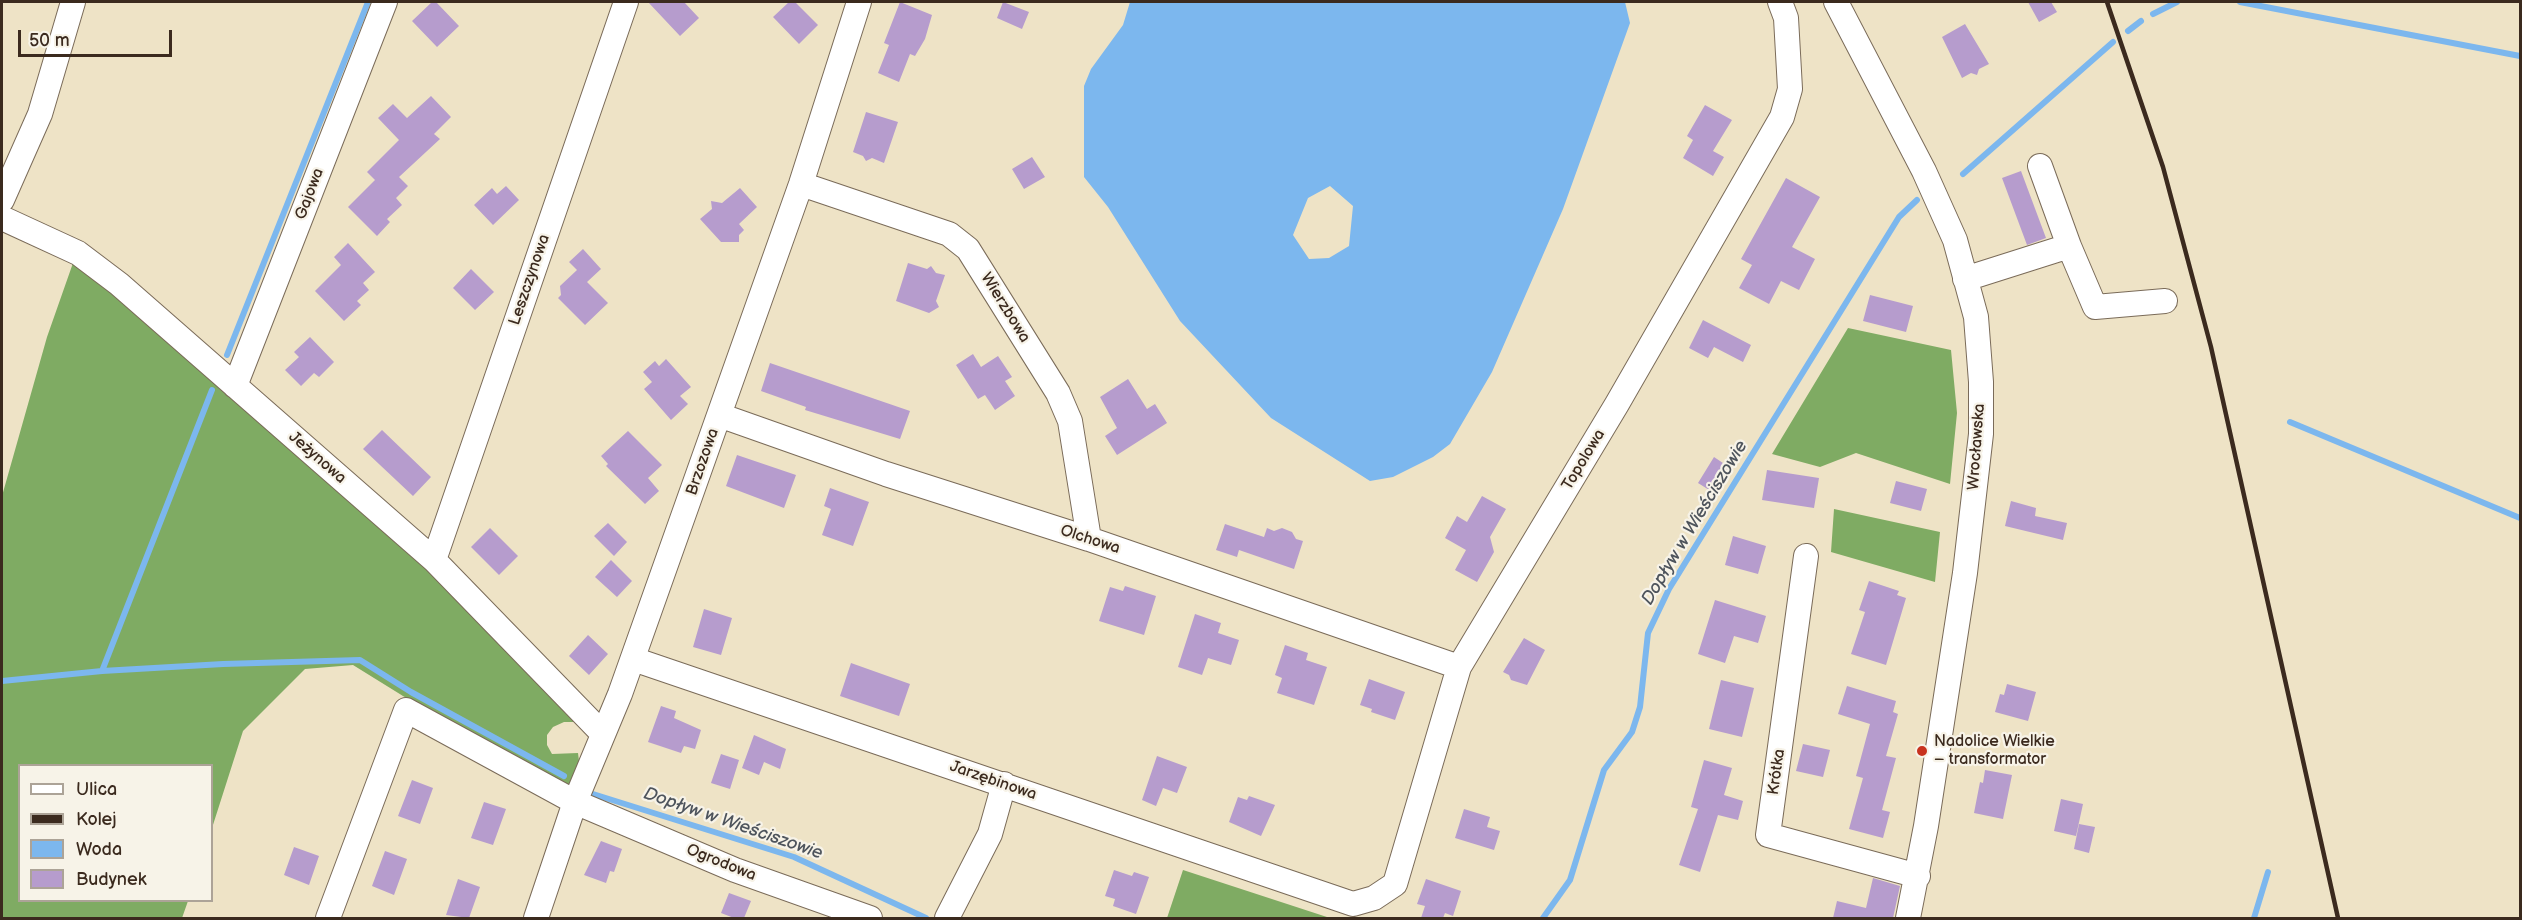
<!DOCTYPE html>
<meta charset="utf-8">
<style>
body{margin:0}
#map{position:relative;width:2522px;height:920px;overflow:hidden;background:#eee3c6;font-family:"Balsamiq Sans",sans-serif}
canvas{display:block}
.frame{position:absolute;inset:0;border:3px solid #3b2a1e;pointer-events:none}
.legend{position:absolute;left:18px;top:764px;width:195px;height:138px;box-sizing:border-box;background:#f7f3e8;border:2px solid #aca397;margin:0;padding:8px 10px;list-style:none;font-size:18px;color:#3b2a1e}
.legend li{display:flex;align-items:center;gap:12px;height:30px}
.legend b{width:30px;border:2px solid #aca397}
.scale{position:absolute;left:18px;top:30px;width:154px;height:27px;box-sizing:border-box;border:3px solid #3b2a1e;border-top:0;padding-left:8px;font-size:18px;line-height:21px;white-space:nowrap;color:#3b2a1e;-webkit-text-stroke:4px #f7f3e8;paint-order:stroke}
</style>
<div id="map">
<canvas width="2522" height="920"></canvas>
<div class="frame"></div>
<ul class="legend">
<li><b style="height:8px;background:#fff"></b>Ulica</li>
<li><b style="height:8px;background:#3b2a1e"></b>Kolej</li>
<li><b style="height:16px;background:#7cb7ee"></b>Woda</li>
<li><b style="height:16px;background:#b69ccd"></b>Budynek</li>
</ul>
<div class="scale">50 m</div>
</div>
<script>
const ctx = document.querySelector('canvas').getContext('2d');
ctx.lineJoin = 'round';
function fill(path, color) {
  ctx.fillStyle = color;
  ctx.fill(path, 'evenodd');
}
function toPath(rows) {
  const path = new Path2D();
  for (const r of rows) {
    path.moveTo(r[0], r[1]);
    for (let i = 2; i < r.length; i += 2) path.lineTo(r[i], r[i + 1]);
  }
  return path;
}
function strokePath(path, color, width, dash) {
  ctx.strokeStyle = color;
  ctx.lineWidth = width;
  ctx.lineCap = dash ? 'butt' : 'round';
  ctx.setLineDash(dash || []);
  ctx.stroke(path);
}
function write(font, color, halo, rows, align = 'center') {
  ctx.font = font + ' "Balsamiq Sans",sans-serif';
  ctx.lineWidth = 4.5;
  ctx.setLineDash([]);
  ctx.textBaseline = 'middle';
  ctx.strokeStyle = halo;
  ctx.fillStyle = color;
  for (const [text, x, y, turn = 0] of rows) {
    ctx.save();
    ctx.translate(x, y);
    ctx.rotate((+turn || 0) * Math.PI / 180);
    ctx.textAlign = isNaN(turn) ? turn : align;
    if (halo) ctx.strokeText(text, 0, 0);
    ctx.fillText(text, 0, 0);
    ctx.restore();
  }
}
fill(toPath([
 [73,263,129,305,429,570,574,722,564,722,553,727,547,735,547,745,552,754,578,753,579,761,569,788,403,696,353,665,305,669,243,731,212,828,212,766,20,766,20,900,188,901,182,918,2,918,2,496,47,337],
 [1848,328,1951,350,1957,413,1950,484,1856,453,1820,467,1772,454],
 [1834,509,1940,532,1935,582,1831,552],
 [1183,870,1330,918,1167,918]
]), '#7fab63');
fill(toPath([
 [1130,2,1625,2,1630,23,1563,209,1492,372,1450,444,1433,457,1393,477,1370,481,1271,418,1180,321,1108,207,1084,177,1084,86,1091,69,1123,25],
 [1330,186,1353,206,1349,246,1329,258,1309,259,1293,235,1308,198]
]), '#7cb7ee');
strokePath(toPath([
 [2240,2,2520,56],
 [2153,14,2177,2],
 [2128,31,2141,21],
 [1963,174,2113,42],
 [227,355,368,2],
 [2290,422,2520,518],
 [102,671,212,390],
 [2,681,102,671,223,664,360,660,411,692,564,776],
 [593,794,794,857,926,918],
 [1543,918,1570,880,1604,770,1632,732,1640,707,1648,633,1669,589,1899,217,1917,200],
 [2254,918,2268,872]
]), '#7cb7ee', 6);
fill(toPath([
 [432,2,436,2,459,26,437,47,412,21],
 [648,2,684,2,699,18,680,36],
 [789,2,795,2,818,25,799,44,773,17],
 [900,2,932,15,925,39,915,56,910,54,899,82,878,73,889,45,884,43],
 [1003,2,1029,12,1022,29,997,18],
 [2028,2,2051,2,2057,12,2039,22],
 [1965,24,1989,64,1979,69,1977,75,1971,73,1962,78,1942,37],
 [431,96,451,117,434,134,440,139,399,177,408,186,396,198,402,205,387,219,390,222,377,236,348,207,375,180,367,172,399,140,378,118,393,104,407,118],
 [1705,105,1732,120,1713,151,1724,157,1713,176,1683,158,1693,140,1687,136],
 [866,112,898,122,884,163,872,158,866,161,863,156,853,152],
 [1032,157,1045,177,1024,189,1012,169],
 [2021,171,2046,238,2027,245,2002,178],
 [1786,178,1820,197,1792,247,1815,259,1799,290,1781,281,1769,304,1739,288,1752,265,1741,259],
 [506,186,519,200,493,225,474,205,492,188,497,194],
 [740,188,757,207,739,224,744,230,739,235,739,242,721,242,700,219,712,209,711,201,722,203],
 [348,243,375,272,363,283,369,290,357,301,361,305,344,321,315,291,341,265,334,257],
 [583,249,601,269,587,282,608,303,585,325,558,298,561,295,560,286,577,270,569,262],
 [908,263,927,269,931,266,936,273,945,275,936,301,939,307,929,313,896,301],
 [471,269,494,292,475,310,453,288],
 [1870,295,1913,306,1906,332,1863,321],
 [1703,320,1751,345,1743,362,1714,347,1708,358,1689,348],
 [310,337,334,362,319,377,314,373,301,386,285,370,299,357,294,352],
 [973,354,981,367,998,356,1012,377,1005,381,1015,396,995,410,985,395,978,399,956,365],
 [666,359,691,387,680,396,688,404,671,420,644,389,652,382,643,372,655,361,659,366],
 [770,363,910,411,900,439,805,410,806,407,761,391],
 [1128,379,1147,409,1155,404,1167,423,1117,455,1105,436,1117,428,1100,397],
 [382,430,431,477,413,496,363,449],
 [628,431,662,465,648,478,659,491,645,504,606,466,608,464,601,456],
 [737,455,796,475,784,508,726,486],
 [1714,457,1729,467,1714,493,1698,483],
 [1767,470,1819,478,1814,508,1762,500],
 [1896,481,1927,489,1921,511,1890,503],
 [830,488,869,502,853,546,822,535,831,509,824,506],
 [1482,496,1506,509,1490,537,1494,552,1477,582,1455,570,1466,550,1445,538,1457,516,1467,522],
 [2011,501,2036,508,2035,516,2067,523,2063,540,2005,526],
 [608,523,627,542,614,556,594,536],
 [1225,524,1264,537,1267,528,1274,531,1282,528,1292,532,1296,539,1303,541,1294,569,1239,550,1237,557,1216,550],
 [490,528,518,556,499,575,471,547],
 [1733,536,1766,546,1758,574,1725,565],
 [611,560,632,581,617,597,595,577],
 [1869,581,1899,591,1897,595,1906,598,1886,665,1851,654,1865,612,1859,610],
 [1125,586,1156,596,1144,635,1099,621,1110,587,1123,591],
 [1715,600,1766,616,1758,643,1734,636,1725,663,1698,654],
 [704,609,732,618,721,655,693,647],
 [1195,614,1221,623,1218,633,1239,640,1231,665,1208,658,1202,675,1178,667],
 [588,635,608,654,589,675,569,656],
 [1524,638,1545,650,1527,685,1511,680,1509,675,1503,672],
 [1285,645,1308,653,1306,660,1327,667,1314,705,1277,693,1282,678,1275,675],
 [851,663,910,684,899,716,840,696],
 [1369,679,1405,692,1395,720,1371,712,1372,709,1360,705],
 [1721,680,1754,688,1742,737,1709,729],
 [2007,684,2036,692,2028,721,1995,712,2000,694,2004,695],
 [1847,686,1896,701,1893,712,1898,714,1886,756,1896,758,1882,810,1890,812,1883,838,1849,829,1863,778,1856,776,1870,724,1838,714],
 [661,706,676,711,674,718,701,730,695,749,684,746,681,753,648,742],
 [754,735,786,749,780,769,764,762,759,775,742,768],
 [1803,744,1830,750,1823,777,1796,771],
 [721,754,739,760,730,789,711,783],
 [1157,756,1187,767,1177,793,1163,788,1156,806,1142,800],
 [1704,760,1732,768,1724,795,1743,801,1738,820,1718,815,1700,872,1679,865,1698,809,1691,807],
 [1985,770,2012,775,2003,819,1974,813,1980,782,1983,783],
 [412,780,433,788,420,824,398,816],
 [1249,796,1275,805,1261,836,1229,822,1238,797,1247,800],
 [2061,799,2083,804,2076,836,2054,831],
 [484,802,506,809,493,845,471,838],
 [1464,809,1490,817,1487,827,1500,831,1494,850,1455,838],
 [2079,824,2095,827,2089,853,2074,849],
 [601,841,622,849,614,872,610,871,606,883,584,875],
 [294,847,319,856,309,885,284,875],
 [385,851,407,859,394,895,372,886],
 [1114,870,1132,876,1134,872,1149,877,1136,914,1113,906,1115,899,1105,896],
 [1873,878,1900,886,1893,918,1833,918,1837,901,1866,908],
 [458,879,480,887,469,918,446,915],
 [1426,879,1461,891,1453,916,1445,913,1443,918,1421,918,1425,906,1417,904],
 [729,893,751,901,744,918,734,918,721,913]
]), '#b69ccd');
const minor = toPath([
 [1836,2,1924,171,1955,240,1976,317,1981,382,1981,434,1965,573,1926,826,1908,918],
 [2040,166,2069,246],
 [801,184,949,234,968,249,1058,393,1070,421,1089,539],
 [2,200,40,114,73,2],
 [2,218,78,253,119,284,434,560,603,734],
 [1965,279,2069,246,2095,307,2165,301],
 [235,386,385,2],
 [719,415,886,474,1089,539,1459,667],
 [1806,556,1768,835,1918,876],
 [434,560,626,2],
 [633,659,1353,904,1374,898,1395,884,1459,667,1617,404,1782,117,1790,89,1786,18,1780,2],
 [328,918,406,710,575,802,735,870,870,918],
 [536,918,575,802,620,694,801,184,859,2],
 [947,918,990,834,1004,784]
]);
strokePath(minor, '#7a6b59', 26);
strokePath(minor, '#fff', 24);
strokePath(toPath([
 [2107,2,2163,167,2211,347,2338,918]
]), '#3b2a1e', 4.5);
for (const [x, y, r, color] of [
 [1922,751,6,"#c8321e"]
]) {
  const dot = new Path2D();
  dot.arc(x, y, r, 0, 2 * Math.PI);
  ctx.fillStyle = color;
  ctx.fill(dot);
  strokePath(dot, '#f7f3e8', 2);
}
write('16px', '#3b2a1e', '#f7f3e8', [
 ["Gajowa",310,194,-69],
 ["Leszczynowa",530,280,-71],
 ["Wierzbowa",1005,308,58],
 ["Wrocławska",1977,447,-86],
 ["Jeżynowa",317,458,41],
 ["Topolowa",1584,460,-59],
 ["Brzozowa",703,462,-71],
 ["Olchowa",1090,540,18],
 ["Krótka",1777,772,-82],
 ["Jarzębinowa",993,781,19],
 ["Ogrodowa",721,863,22]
]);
write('16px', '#3b2a1e', '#f7f3e8', [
 ["Nadolice Wielkie",1934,742],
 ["– transformator",1934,760]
], 'left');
write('italic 18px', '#4e545c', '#f7f3e8', [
 ["Dopływ w Wieściszowie",1695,523,-59],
 ["Dopływ w Wieściszowie",733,824,19]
]);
</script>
